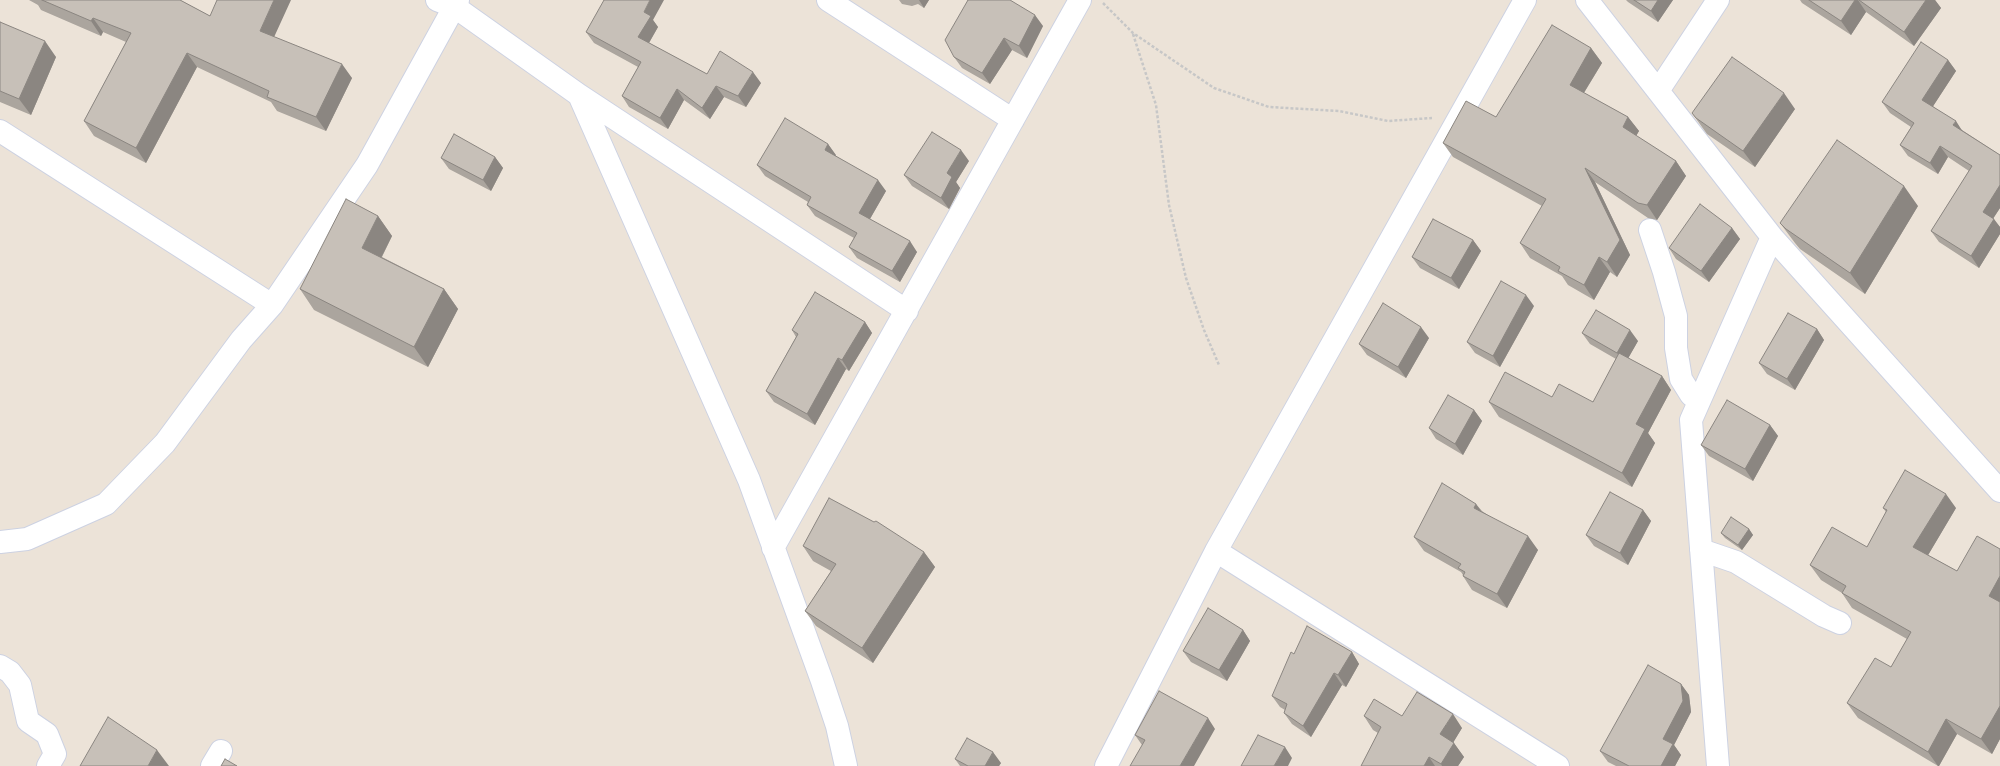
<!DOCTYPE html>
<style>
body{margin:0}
canvas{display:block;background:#ece3d8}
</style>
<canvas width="2000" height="766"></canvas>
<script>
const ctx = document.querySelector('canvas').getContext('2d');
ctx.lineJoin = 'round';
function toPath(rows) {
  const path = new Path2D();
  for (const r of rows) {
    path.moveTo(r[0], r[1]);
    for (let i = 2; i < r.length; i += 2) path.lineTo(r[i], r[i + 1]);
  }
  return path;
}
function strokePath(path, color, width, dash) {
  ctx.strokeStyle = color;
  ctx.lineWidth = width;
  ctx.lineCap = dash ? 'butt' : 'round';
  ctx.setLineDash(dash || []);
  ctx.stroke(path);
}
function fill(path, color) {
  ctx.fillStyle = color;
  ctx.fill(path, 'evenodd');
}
const street = toPath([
 [437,0,455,7,579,95,749,480,822,681,837,726,846,766],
 [828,0,1013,120],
 [1587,0,1772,237,1691,420,1718,766],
 [1658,91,1718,0],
 [579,95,907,311],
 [0,131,272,305],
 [1650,230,1664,272,1676,316,1676,348,1681,379,1691,395,1699,401],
 [1772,237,2000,491],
 [0,542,27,539,106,504,165,443,241,340,272,305,367,165,458,0],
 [773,548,1080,0],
 [1701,550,1736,562,1824,616,1840,623],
 [1216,551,1558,766],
 [0,666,10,672,20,685,28,721,47,734,55,754,48,766],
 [212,766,221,751],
 [1106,766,1216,551,1525,0]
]);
strokePath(street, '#cdd2e2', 24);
strokePath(toPath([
 [1103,3,1133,33,1214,88,1269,107,1339,111,1388,121,1432,118],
 [1133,34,1156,105,1169,205,1186,278,1204,330,1219,365]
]), '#c7c7c7', 2.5, [3, 2]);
strokePath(street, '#fff', 22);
fill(toPath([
 [29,0,180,0,210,16,274,37,352,78,326,131,277,111,271,102,197,67,146,163,94,136,84,121,126,42,103,32,101,36,41,10,38,5],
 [899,0,929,0,924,8,918,4,912,6,902,4],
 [968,0,1043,26,1027,58,1012,50,990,84,962,68,954,57],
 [1626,0,1673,0,1658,22,1628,2],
 [1800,0,1935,0,1941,8,1914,46,1866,12,1851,35,1802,3],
 [653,20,658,27,649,43,707,74,761,83,746,107,724,97,710,119,684,100,668,129,629,107,622,96,638,67,594,43,586,32],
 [0,22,56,57,31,115,0,102],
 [1591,48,1602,63,1584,93,1628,117,1639,131,1636,136,1676,161,1686,176,1657,220,1648,218,1595,182,1630,255,1617,277,1610,272,1594,300,1568,285,1562,276,1530,258,1520,243,1542,206,1453,157,1443,143,1496,117],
 [1948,60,1956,71,1933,106,1962,130,2000,155,2000,208,1993,219,2000,227,2000,234,1979,268,1939,242,1931,231,1969,171,1948,157,1938,174,1908,156,1900,145,1911,127,1890,113,1882,102],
 [1795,109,1755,167,1707,134,1692,113],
 [828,144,836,156,886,191,870,219,917,252,900,282,857,258,849,247,854,238,815,216,807,205,808,202,765,176,757,165],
 [495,157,503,168,491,191,449,169,441,158],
 [969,161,956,182,960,188,949,209,912,186,904,175],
 [1918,206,1865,294,1800,249,1795,243,1780,223],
 [378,216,392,236,382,257,444,289,458,309,428,367,314,310,300,289],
 [1732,228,1740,239,1709,282,1676,259,1669,248],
 [1473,240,1481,251,1459,289,1420,268,1412,257],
 [1534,306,1500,367,1475,353,1467,342],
 [865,322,872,333,849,371,846,369,815,425,774,402,766,391,796,337,792,330],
 [1817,329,1824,340,1795,390,1767,374,1759,363],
 [1582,333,1638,341,1628,358,1662,376,1671,390,1648,433,1655,443,1632,487,1499,417,1489,402,1552,397,1593,402,1616,359,1590,344],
 [1429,338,1406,378,1367,355,1359,344],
 [1474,410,1482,421,1463,455,1436,439,1429,428],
 [1770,425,1778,436,1753,481,1709,456,1701,445],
 [1476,504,1482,511,1538,550,1507,608,1472,590,1463,576,1463,575,1461,572,1424,551,1414,537],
 [1883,508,1956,508,1928,555,1957,571,2000,549,2000,739,1992,754,1957,734,1939,766,1938,766,1858,718,1847,703,1891,667,1907,639,1852,608,1842,593,1821,580,1810,565,1867,547,1886,512],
 [1643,510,1651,521,1628,565,1594,546,1586,535],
 [874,522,924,552,935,567,873,663,816,626,805,611,831,571,813,561,803,546],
 [1749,529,1753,535,1742,550,1725,538,1721,533],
 [1243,630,1250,641,1227,681,1191,662,1183,651],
 [1352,652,1359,664,1346,687,1342,685,1311,737,1292,724,1284,713,1285,710,1280,707,1272,696,1294,654],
 [1681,684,1689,695,1691,712,1674,745,1681,755,1675,766,1616,766,1608,762,1600,751],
 [1364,716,1402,716,1462,728,1453,742,1464,757,1458,766,1361,766,1378,733,1373,730],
 [1215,729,1142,745,1135,735],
 [955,759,1001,763,999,766,960,766]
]), '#aba59e');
fill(toPath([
 [274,0,291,0,270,46,260,31],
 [650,0,664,0,653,20,658,27,646,48,638,37,644,12],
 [919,0,929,0,924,8],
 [1658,0,1673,0,1658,22,1651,11],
 [1855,0,1858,0,1866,12,1851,35,1841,21],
 [1926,0,1935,0,1941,8,1914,46,1904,32],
 [1035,15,1043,26,1027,58,1019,46],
 [93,18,103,32,101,36,91,21],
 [1004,38,1012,50,990,84,982,73],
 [45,41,56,57,31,115,19,99],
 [1591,48,1602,63,1580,99,1570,85],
 [187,53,197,67,146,163,136,148],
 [1948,60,1956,71,1930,111,1922,100],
 [342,64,352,78,326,131,316,117],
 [753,72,761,83,746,107,738,96],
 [716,86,724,97,710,119,702,108],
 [677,89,684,100,668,129,660,118],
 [1784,93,1795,109,1755,167,1743,151],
 [1628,117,1639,131,1633,141,1623,127],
 [1956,121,1963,132,1953,125],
 [828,144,836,155,833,161,825,150],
 [1940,146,1948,157,1938,174,1930,163],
 [961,150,969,161,956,182,960,188,949,209,941,198,947,173],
 [495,157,503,168,491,191,483,180],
 [1676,161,1686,176,1657,220,1647,205],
 [1585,168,1595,182,1630,255,1617,277,1607,262],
 [878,180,886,191,867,224,859,213],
 [2000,185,2000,208,1990,223,1983,212],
 [1904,186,1918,206,1865,294,1850,273],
 [378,216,392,236,376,268,362,248],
 [1994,219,2000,227,2000,234,1979,268,1971,256],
 [1732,228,1740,239,1709,282,1701,271],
 [1473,240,1481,251,1459,289,1451,278],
 [910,241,917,252,900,282,892,271],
 [1599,257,1610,272,1594,300,1584,285],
 [444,289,458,309,428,367,414,347],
 [1526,295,1534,306,1500,367,1493,356],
 [865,322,872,333,849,371,842,360],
 [1421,327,1429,338,1406,378,1398,367],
 [1817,329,1824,340,1795,390,1787,379],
 [1630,330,1638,341,1625,364,1617,353],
 [838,358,846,369,815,425,807,414],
 [1662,376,1671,390,1648,433,1655,443,1632,487,1622,473,1636,424],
 [1474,410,1482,421,1463,455,1455,444],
 [1770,425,1778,436,1753,481,1745,469],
 [1946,494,1956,508,1924,562,1913,547],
 [1476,504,1486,518,1474,508],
 [1643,510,1651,521,1628,565,1620,553],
 [1749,529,1753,535,1742,550,1738,545],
 [1528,536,1538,550,1507,608,1497,594],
 [924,552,935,567,873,663,862,648],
 [2000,576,2000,610,1989,596],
 [1243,630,1250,641,1227,681,1219,670],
 [1352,652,1359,664,1346,687,1338,675],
 [1334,673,1342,685,1311,737,1303,726],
 [1681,684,1689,695,1691,712,1674,745,1681,755,1675,766,1661,766,1663,739],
 [2000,706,2000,739,1992,754,1981,739],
 [1453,714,1462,728,1450,748,1440,734],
 [1208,718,1215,729,1194,766,1180,766],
 [1946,719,1957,734,1939,766,1938,766,1928,752],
 [1454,743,1464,757,1458,766,1442,766,1441,764],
 [1285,747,1292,758,1288,766,1274,766],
 [157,750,169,766,148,766],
 [993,752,1001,763,999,766,985,766],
 [1429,757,1435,766,1424,766]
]), '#8b8681');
const building = toPath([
 [42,0,180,0,210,16,217,0,274,0,260,31,342,64,316,117,267,97,269,91,187,53,136,148,84,121,131,33,93,18,91,21,42,0],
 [604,0,650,0,644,12,651,16,638,37,707,74,720,51,753,72,738,96,716,86,702,108,677,89,660,118,622,96,641,62,586,32,604,0],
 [968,0,1010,0,1035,15,1019,46,1004,38,982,73,954,57,945,40,968,0],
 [1634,0,1658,0,1651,11,1634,0],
 [1809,0,1855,0,1841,21,1809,0],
 [1859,0,1926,0,1904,32,1859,0],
 [0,22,45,41,19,99,0,91,0,22],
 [1552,25,1591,48,1570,85,1628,117,1623,127,1676,161,1647,205,1638,203,1585,168,1620,240,1607,262,1599,257,1584,285,1558,271,1560,267,1520,243,1546,199,1443,143,1466,101,1496,117,1552,25],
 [1921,42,1948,60,1922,100,1956,121,1953,125,2000,155,2000,185,1983,212,1994,219,1971,256,1931,231,1972,166,1940,146,1930,163,1900,145,1914,123,1882,102,1921,42],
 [1732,57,1784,93,1743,151,1696,118,1692,113,1732,57],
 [785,118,828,144,825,150,878,180,859,213,910,241,892,271,849,247,857,233,807,205,811,197,757,165,785,118],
 [932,132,961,150,947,173,952,177,941,198,904,175,932,132],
 [454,134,495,157,483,180,441,158,454,134],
 [1837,140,1904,186,1850,273,1786,229,1780,223,1837,140],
 [346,199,378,216,362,248,444,289,414,347,300,289,346,199],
 [1700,204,1732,228,1701,271,1669,248,1700,204],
 [1433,219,1473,240,1451,278,1412,257,1433,219],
 [1501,281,1526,295,1493,356,1467,342,1501,281],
 [815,292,865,322,842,360,838,358,807,414,766,391,798,334,792,330,815,292],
 [1383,303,1421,327,1398,367,1359,344,1383,303],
 [1596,310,1630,330,1617,353,1582,333,1596,310],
 [1788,313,1817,329,1787,379,1759,363,1788,313],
 [1619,353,1662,376,1636,424,1645,429,1622,473,1489,402,1505,372,1552,397,1559,384,1593,402,1619,353],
 [1448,395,1474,410,1455,444,1429,428,1448,395],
 [1727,400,1770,425,1745,469,1701,445,1727,400],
 [1905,470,1946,494,1913,547,1957,571,1977,536,2000,549,2000,576,1989,596,2000,602,2000,706,1981,739,1946,719,1928,752,1847,703,1875,658,1891,667,1911,632,1842,593,1846,586,1810,565,1832,527,1867,547,1887,510,1883,508,1905,470],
 [1442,483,1476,504,1474,508,1528,536,1497,594,1463,576,1465,572,1458,568,1461,564,1414,537,1442,483],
 [1610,492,1643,510,1620,553,1586,535,1610,492],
 [829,498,874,522,876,521,924,552,862,648,805,611,836,564,803,546,829,498],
 [1731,517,1749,529,1738,545,1721,533,1731,517],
 [1208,608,1243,630,1219,670,1183,651,1208,608],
 [1307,626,1352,652,1338,675,1334,673,1303,726,1284,713,1287,704,1272,696,1291,652,1294,654,1307,626],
 [1648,665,1681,684,1683,701,1663,739,1673,744,1661,766,1629,766,1600,751,1648,665],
 [1159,691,1208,718,1180,766,1130,766,1145,740,1135,735,1159,691],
 [1417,692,1453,714,1440,734,1454,743,1441,764,1429,757,1424,766,1361,766,1381,727,1364,716,1374,699,1402,716,1417,692],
 [108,717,157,750,148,766,80,766,108,717],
 [1258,735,1285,747,1274,766,1241,766,1258,735],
 [967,738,993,752,985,766,968,766,955,759,967,738],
 [225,759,237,766,221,766,225,759]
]);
fill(building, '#c7c0b8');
strokePath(building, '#8b8681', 1);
</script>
